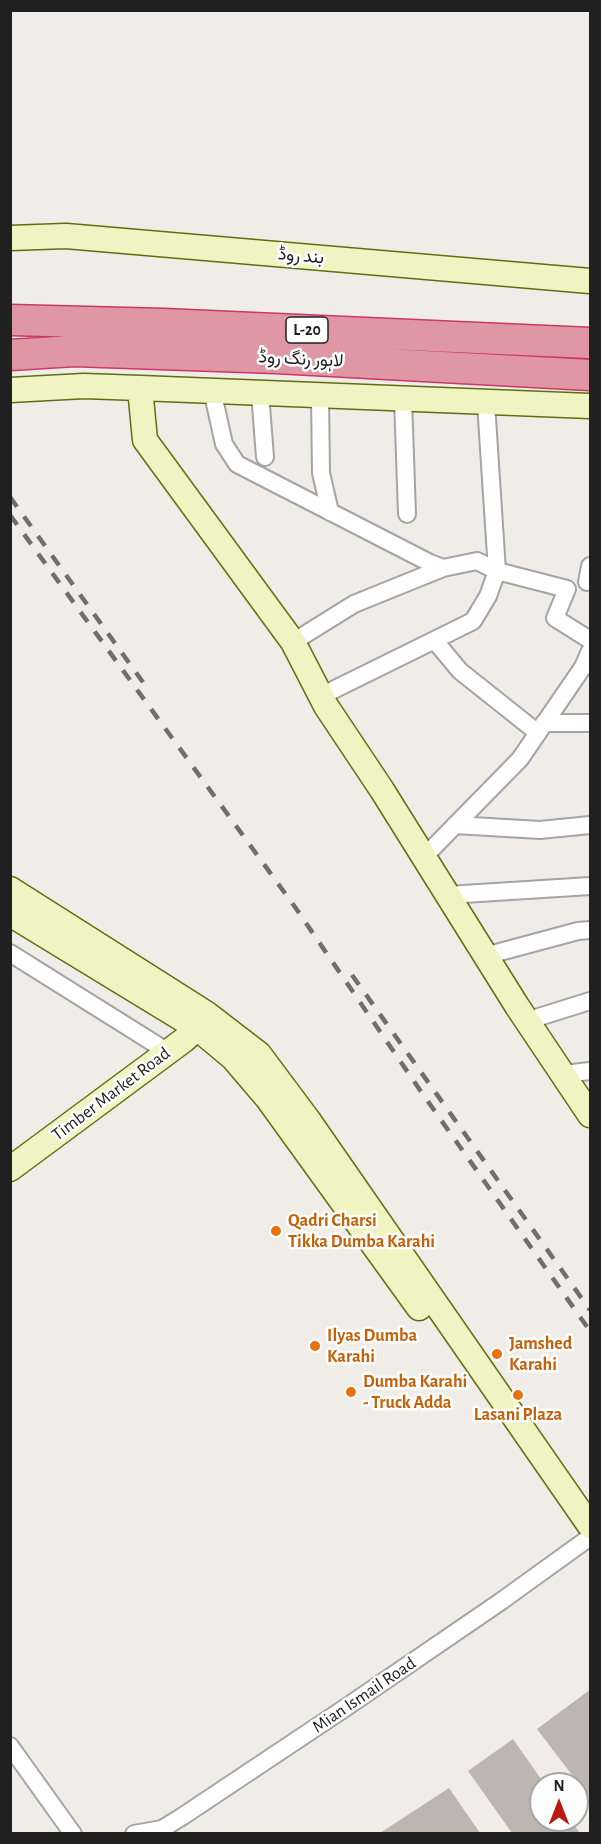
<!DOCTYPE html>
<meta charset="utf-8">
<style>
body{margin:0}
#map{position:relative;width:601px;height:1844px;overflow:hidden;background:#f0ede8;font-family:"Alegreya Sans",sans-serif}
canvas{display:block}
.frame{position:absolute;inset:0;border:12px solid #202020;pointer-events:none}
.north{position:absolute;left:529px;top:1772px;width:60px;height:60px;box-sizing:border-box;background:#fff;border:2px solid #a6a6a6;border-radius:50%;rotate:0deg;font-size:16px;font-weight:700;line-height:24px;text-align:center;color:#202020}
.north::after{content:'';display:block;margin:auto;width:21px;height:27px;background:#bc1914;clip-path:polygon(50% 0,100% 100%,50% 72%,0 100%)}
</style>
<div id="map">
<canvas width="601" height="1844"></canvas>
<div class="frame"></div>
<div class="north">N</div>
</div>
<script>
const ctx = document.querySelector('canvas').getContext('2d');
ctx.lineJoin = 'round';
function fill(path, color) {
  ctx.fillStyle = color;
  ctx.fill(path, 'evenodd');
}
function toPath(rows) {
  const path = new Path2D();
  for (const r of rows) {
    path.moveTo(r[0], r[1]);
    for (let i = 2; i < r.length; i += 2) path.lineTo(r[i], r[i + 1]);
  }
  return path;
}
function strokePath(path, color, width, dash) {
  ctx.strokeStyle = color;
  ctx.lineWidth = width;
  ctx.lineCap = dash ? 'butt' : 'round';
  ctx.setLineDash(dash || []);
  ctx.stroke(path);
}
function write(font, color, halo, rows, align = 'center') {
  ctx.font = font + ' "Alegreya Sans",Vazirmatn,sans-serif';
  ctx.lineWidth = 5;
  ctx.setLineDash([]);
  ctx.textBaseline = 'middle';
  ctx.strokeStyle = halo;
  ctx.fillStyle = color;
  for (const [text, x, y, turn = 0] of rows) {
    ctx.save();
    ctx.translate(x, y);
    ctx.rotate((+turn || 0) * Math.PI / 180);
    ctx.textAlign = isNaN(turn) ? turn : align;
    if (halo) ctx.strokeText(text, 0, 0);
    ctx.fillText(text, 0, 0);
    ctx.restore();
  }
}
fill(toPath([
 [591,1689,591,1800,537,1729],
 [513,1739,541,1779,541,1820,570,1820,580,1833,512,1833,468,1771],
 [449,1788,480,1833,380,1833]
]), '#bdb6b0');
const street = toPath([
 [212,390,224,444,237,464,430,563,443,568,477,561,497,571,567,589,555,618,590,640],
 [260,393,265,457],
 [320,396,321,473,330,512],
 [403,399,407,514],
 [587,582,590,566],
 [435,641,460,671,538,733],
 [293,642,354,604,443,568],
 [321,696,473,621,488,596,497,571,486,403],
 [544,723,590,723],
 [455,825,540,830,590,825],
 [424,857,520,759,583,667,590,651],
 [448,895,590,886],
 [10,953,168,1052],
 [485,956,578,931,590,930],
 [526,1021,590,1001],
 [563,1074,590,1071],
 [10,1746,73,1834],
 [134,1834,162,1829,183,1816,345,1708,500,1602,586,1540]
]);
const secondary = toPath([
 [10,238,66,236,590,281],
 [140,388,145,440,293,642,326,706,382,790,517,1006,590,1115],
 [10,390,84,386,140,388,590,406],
 [10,889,207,1014,259,1054,309,1121,590,1526],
 [10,914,197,1028,233,1058,268,1099,419,1308],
 [10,1169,184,1040,197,1028,206,1016]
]);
const highway = toPath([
 [10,320,164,324,590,343],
 [10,355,74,351,276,358,590,375]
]);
strokePath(street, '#a4a4a4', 20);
strokePath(secondary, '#616e10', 27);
strokePath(highway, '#ca3866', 33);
strokePath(street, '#fff', 16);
strokePath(secondary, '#f0f4c2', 24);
strokePath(highway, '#df98a3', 30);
strokePath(toPath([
 [10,497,145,685],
 [10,515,295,907,422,1093,590,1331],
 [352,975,590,1310]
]), '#6e6e6e', 4.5, [12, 12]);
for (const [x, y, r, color] of [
 [276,1231,6,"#e8710a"],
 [315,1346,6,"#e8710a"],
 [497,1354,6,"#e8710a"],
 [351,1392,6,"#e8710a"],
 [518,1395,6,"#e8710a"]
]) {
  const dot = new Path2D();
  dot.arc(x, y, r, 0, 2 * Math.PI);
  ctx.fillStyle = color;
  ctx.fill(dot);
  strokePath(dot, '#fff', 2);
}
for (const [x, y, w] of [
 [307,330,42]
]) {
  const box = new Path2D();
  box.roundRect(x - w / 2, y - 13, w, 26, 4.5);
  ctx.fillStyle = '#fff';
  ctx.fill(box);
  strokePath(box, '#202020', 1.5);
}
write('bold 16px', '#202020', null, [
 ["L-20",307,330]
]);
write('18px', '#202020', '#fff', [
 ["بند روڈ",301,256,5],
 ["لاہور رنگ روڈ",301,359,3],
 ["Timber Market Road",111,1094,-37],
 ["Mian Ismail Road",364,1695,-34]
]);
write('bold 18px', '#c56008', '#fff', [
 ["Qadri Charsi",288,1221],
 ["Tikka Dumba Karahi",288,1242],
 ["Ilyas Dumba",327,1336],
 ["Karahi",327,1357],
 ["Jamshed",509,1344],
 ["Karahi",509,1365],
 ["Dumba Karahi",363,1382],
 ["- Truck Adda",363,1403],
 ["Lasani Plaza",518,1415,"center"]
], 'left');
</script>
